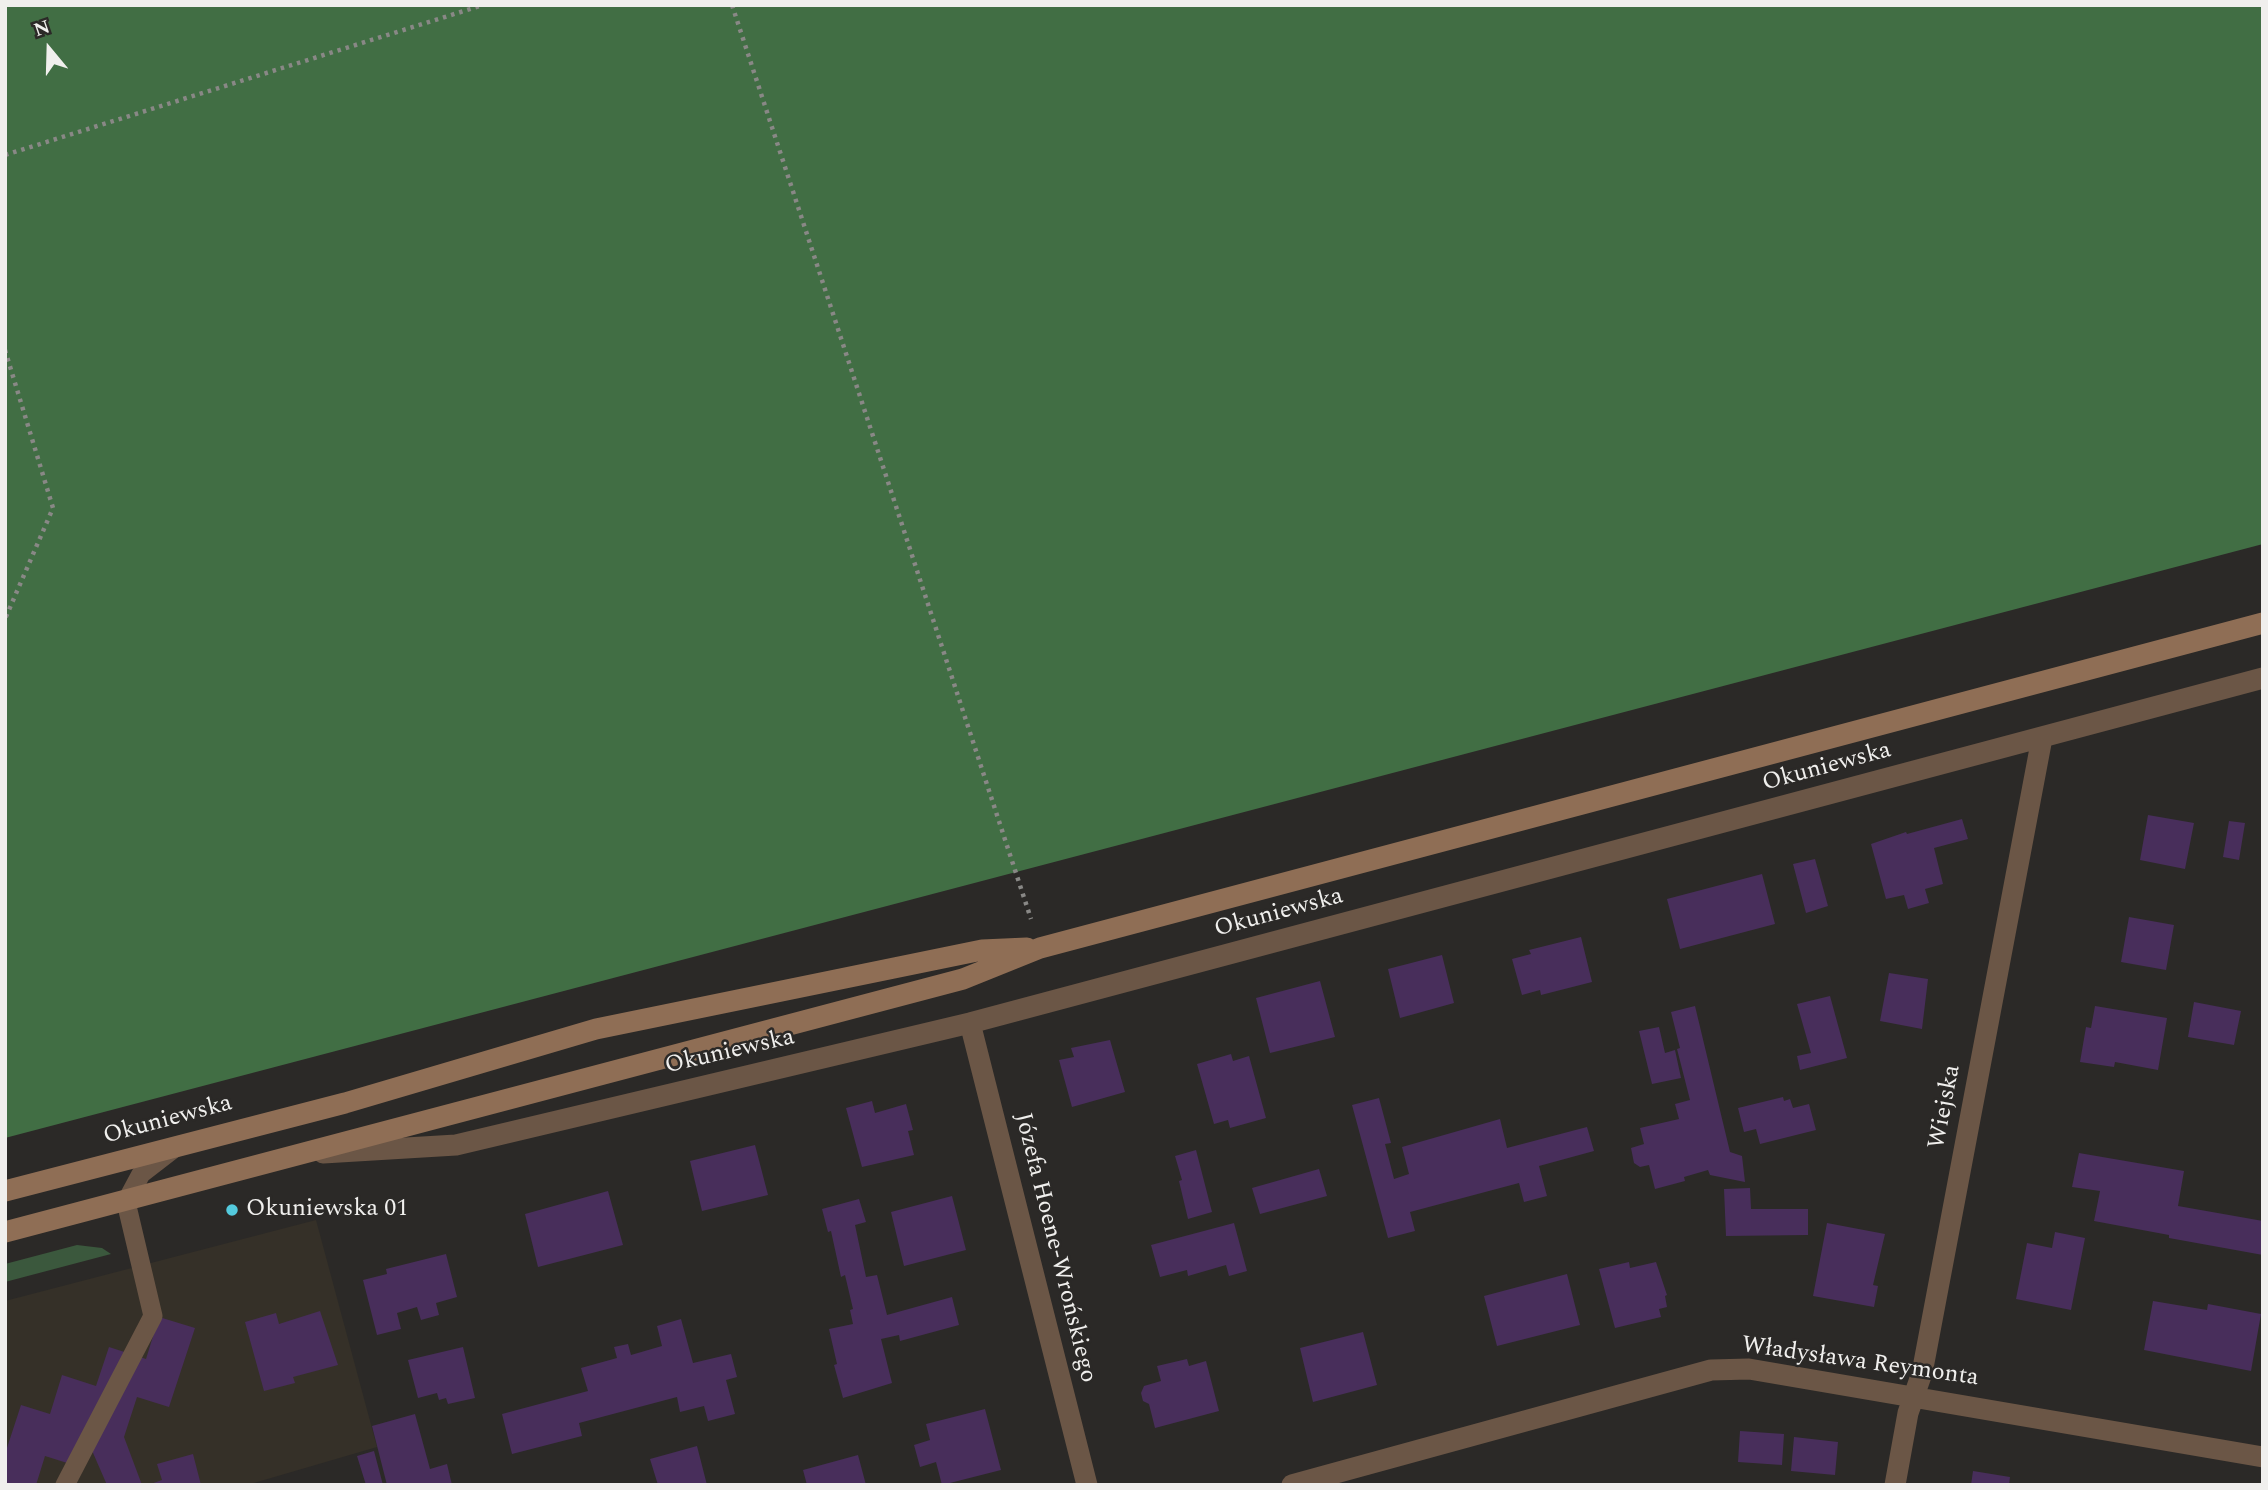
<!DOCTYPE html>
<meta charset="utf-8">
<style>
body{margin:0}
#map{position:relative;width:2268px;height:1490px;overflow:hidden;background:#2b2927;font-family:Spectral,serif}
canvas{display:block}
.frame{position:absolute;inset:0;border:7px solid #f0efed;pointer-events:none}
.north{position:absolute;left:14px;top:14px;width:70px;height:70px;-webkit-text-stroke:5px #2b2927;paint-order:stroke;rotate:341deg;font-size:19px;font-weight:700;line-height:28px;text-align:center;color:#f0efed}
.north::after{content:'';display:block;margin:auto;width:24px;height:32px;background:#f0efed;clip-path:polygon(50% 0,100% 100%,50% 72%,0 100%)}
</style>
<div id="map">
<canvas width="2268" height="1490"></canvas>
<div class="frame"></div>
<div class="north">N</div>
</div>
<script>
const ctx = document.querySelector('canvas').getContext('2d');
ctx.lineJoin = 'round';
function fill(path, color) {
  ctx.fillStyle = color;
  ctx.fill(path, 'evenodd');
}
function toPath(rows) {
  const path = new Path2D();
  for (const r of rows) {
    path.moveTo(r[0], r[1]);
    for (let i = 2; i < r.length; i += 2) path.lineTo(r[i], r[i + 1]);
  }
  return path;
}
function strokePath(path, color, width, dash) {
  ctx.strokeStyle = color;
  ctx.lineWidth = width;
  ctx.lineCap = dash ? 'butt' : 'round';
  ctx.setLineDash(dash || []);
  ctx.stroke(path);
}
function write(font, color, halo, rows, align = 'center') {
  ctx.font = font + ' Spectral,serif';
  ctx.lineWidth = 5;
  ctx.setLineDash([]);
  ctx.textBaseline = 'middle';
  ctx.strokeStyle = halo;
  ctx.fillStyle = color;
  for (const [text, x, y, turn = 0] of rows) {
    ctx.save();
    ctx.translate(x, y);
    ctx.rotate((+turn || 0) * Math.PI / 180);
    ctx.textAlign = isNaN(turn) ? turn : align;
    if (halo) ctx.strokeText(text, 0, 0);
    ctx.fillText(text, 0, 0);
    ctx.restore();
  }
}
fill(toPath([
 [316,1220,377,1447,247,1485,5,1485,5,1301]
]), '#353028');
fill(toPath([
 [77,1245,102,1248,111,1254,5,1282,5,1264]
]), '#3b583d');
fill(toPath([
 [5,5,2263,5,2263,544,5,1138]
]), '#416e44');
fill(toPath([
 [2148,815,2194,823,2185,869,2140,860],
 [1962,819,1968,839,1934,848,1943,884,1925,889,1929,903,1908,909,1904,895,1886,899,1871,844,1906,832,1907,834],
 [2229,821,2245,823,2239,860,2223,857],
 [1815,859,1828,906,1806,913,1793,864],
 [1762,874,1775,924,1680,949,1667,899],
 [2129,917,2174,925,2166,970,2121,962],
 [1581,937,1592,982,1541,995,1540,990,1522,995,1512,959,1531,954,1529,950],
 [1442,955,1454,1003,1400,1018,1388,969],
 [1889,973,1928,979,1922,1029,1880,1021],
 [1320,981,1335,1037,1270,1053,1256,998],
 [1830,996,1847,1058,1800,1070,1797,1056,1811,1053,1797,1004],
 [2194,1002,2241,1011,2234,1045,2188,1037],
 [1695,1006,1730,1152,1742,1156,1745,1182,1710,1175,1708,1170,1684,1177,1685,1181,1655,1189,1649,1165,1640,1167,1634,1163,1631,1148,1644,1144,1640,1128,1679,1119,1675,1104,1690,1100,1677,1049,1680,1048,1671,1012],
 [2095,1006,2167,1018,2158,1070,2115,1062,2114,1067,2080,1062,2086,1027,2091,1028],
 [1659,1027,1665,1053,1675,1050,1681,1078,1652,1084,1639,1031],
 [1110,1040,1125,1092,1072,1107,1059,1060,1074,1057,1071,1048],
 [1231,1054,1233,1061,1249,1056,1266,1118,1230,1128,1228,1120,1214,1124,1197,1064],
 [1783,1097,1784,1101,1790,1099,1793,1108,1809,1104,1816,1130,1760,1144,1756,1129,1744,1132,1738,1108],
 [1379,1098,1391,1143,1385,1144,1394,1179,1409,1174,1402,1147,1500,1119,1507,1148,1587,1127,1594,1151,1539,1166,1547,1196,1524,1202,1519,1183,1410,1212,1415,1231,1388,1238,1352,1105],
 [872,1101,875,1113,906,1104,913,1130,908,1131,914,1155,862,1167,846,1108],
 [755,1145,768,1195,702,1211,690,1161],
 [1196,1150,1212,1212,1188,1219,1179,1181,1182,1180,1175,1156],
 [2079,1153,2184,1171,2178,1206,2263,1221,2263,1255,2169,1238,2169,1235,2094,1221,2100,1191,2072,1187],
 [1319,1169,1327,1196,1260,1214,1252,1188],
 [1750,1188,1751,1209,1808,1209,1808,1235,1726,1236,1724,1189],
 [608,1191,623,1245,538,1267,525,1214],
 [952,1196,966,1250,904,1266,891,1212],
 [859,1199,866,1222,855,1225,866,1277,877,1275,887,1315,952,1297,959,1325,900,1341,899,1335,881,1339,892,1383,843,1398,834,1365,837,1364,829,1329,853,1324,850,1310,853,1309,845,1275,841,1277,831,1231,828,1232,822,1209],
 [1234,1223,1247,1271,1229,1276,1226,1265,1188,1276,1187,1270,1160,1277,1151,1245],
 [1827,1223,1885,1234,1873,1285,1878,1286,1874,1307,1813,1296],
 [2055,1232,2085,1238,2071,1310,2016,1299,2027,1243,2052,1248],
 [446,1254,457,1297,436,1303,439,1315,421,1320,417,1307,397,1313,401,1329,377,1335,363,1280,387,1274,386,1269],
 [1629,1262,1630,1268,1656,1262,1667,1295,1665,1296,1667,1307,1659,1309,1661,1317,1615,1328,1599,1269],
 [1567,1274,1580,1325,1497,1346,1484,1296],
 [2153,1301,2207,1310,2208,1304,2261,1314,2251,1371,2144,1350],
 [320,1311,338,1365,293,1377,295,1383,264,1391,245,1322,276,1313,279,1324],
 [159,1317,195,1328,169,1407,137,1397,124,1437,142,1485,107,1485,90,1446,83,1468,45,1456,36,1485,5,1485,5,1454,21,1405,50,1414,62,1375,96,1386,109,1347,146,1359],
 [681,1319,693,1363,731,1354,737,1377,726,1380,735,1414,708,1421,704,1406,680,1412,677,1397,579,1423,582,1436,512,1454,502,1414,588,1391,581,1368,617,1358,614,1347,628,1344,631,1355,662,1346,657,1326],
 [1363,1332,1377,1385,1313,1402,1300,1348],
 [463,1347,475,1398,448,1404,446,1398,439,1400,437,1393,418,1398,408,1360],
 [1187,1359,1189,1366,1206,1361,1219,1411,1155,1428,1149,1404,1143,1401,1141,1393,1144,1386,1161,1381,1157,1366],
 [985,1409,1001,1470,942,1485,936,1462,920,1467,914,1445,930,1440,926,1424],
 [415,1414,430,1469,447,1464,452,1485,387,1485,372,1426],
 [1740,1431,1784,1434,1782,1465,1738,1462],
 [1794,1437,1838,1442,1835,1475,1791,1471],
 [697,1446,707,1485,658,1485,650,1459],
 [374,1451,383,1485,366,1485,357,1456],
 [193,1454,201,1485,148,1485,162,1480,157,1464],
 [858,1455,866,1485,807,1485,803,1470],
 [1973,1471,2010,1477,2009,1485,1971,1485]
]), '#482e5b');
strokePath(toPath([
 [732,5,1031,919],
 [5,155,483,5],
 [5,350,53,508,5,619]
]), '#898886', 4.5, [3.5, 5]);
strokePath(toPath([
 [65,1485,153,1316,126,1202,141,1174,176,1147]
]), '#6b5646', 19);
strokePath(toPath([
 [970,1023,1087,1485],
 [323,1153,456,1145,970,1023,2263,678],
 [1292,1485,1711,1370,1749,1369,2263,1457],
 [1895,1485,1908,1413,1922,1373,2042,738]
]), '#6b5646', 21);
strokePath(toPath([
 [5,1191,345,1103,596,1029,982,950,1027,948],
 [5,1232,963,979,1040,948,2263,623]
]), '#8f6e55', 21);
for (const [x, y, r, color] of [
 [232,1210,7,"#54cadd"]
]) {
  const dot = new Path2D();
  dot.arc(x, y, r, 0, 2 * Math.PI);
  ctx.fillStyle = color;
  ctx.fill(dot);
  strokePath(dot, '#2b2927', 2.5);
}
write('24px', '#f0efed', '#2b2927', [
 ["Okuniewska",1827,768,-15],
 ["Okuniewska",1279,914,-15],
 ["Okuniewska",730,1053,-13],
 ["Wiejska",1946,1107,-79],
 ["Okuniewska",168,1121,-15],
 ["Józefa Hoene-Wrońskiego",1054,1248,76],
 ["Władysława Reymonta",1860,1363,8]
]);
write('24px', '#f0efed', '#2b2927', [
 ["Okuniewska 01",246,1210]
], 'left');
</script>
